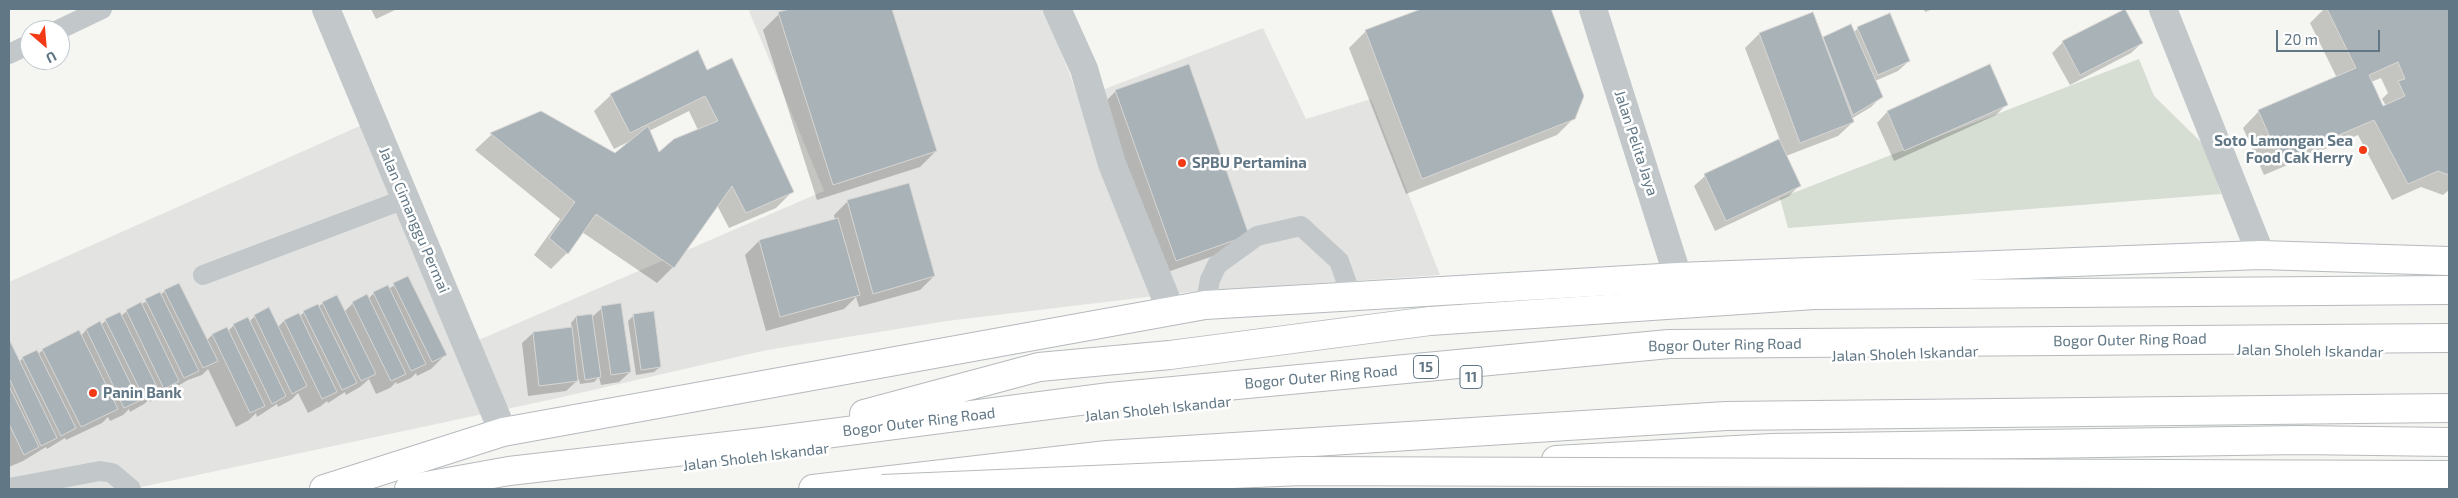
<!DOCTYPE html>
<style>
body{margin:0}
#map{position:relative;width:2458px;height:498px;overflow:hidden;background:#f5f5f1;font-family:"Exo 2",sans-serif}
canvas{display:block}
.frame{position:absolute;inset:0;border:10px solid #617785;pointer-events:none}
.north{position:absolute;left:20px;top:20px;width:50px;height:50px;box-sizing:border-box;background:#fff;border:1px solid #c0c9ce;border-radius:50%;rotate:153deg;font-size:14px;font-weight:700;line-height:20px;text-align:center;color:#617785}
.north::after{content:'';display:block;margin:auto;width:18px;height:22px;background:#f33a14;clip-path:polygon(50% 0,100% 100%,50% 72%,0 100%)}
.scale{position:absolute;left:2276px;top:30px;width:104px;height:22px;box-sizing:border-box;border:2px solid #617785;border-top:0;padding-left:6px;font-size:15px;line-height:18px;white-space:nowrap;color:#617785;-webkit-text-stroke:4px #fff;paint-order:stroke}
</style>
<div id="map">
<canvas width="2458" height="498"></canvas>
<div class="frame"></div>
<div class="north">U</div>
<div class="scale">20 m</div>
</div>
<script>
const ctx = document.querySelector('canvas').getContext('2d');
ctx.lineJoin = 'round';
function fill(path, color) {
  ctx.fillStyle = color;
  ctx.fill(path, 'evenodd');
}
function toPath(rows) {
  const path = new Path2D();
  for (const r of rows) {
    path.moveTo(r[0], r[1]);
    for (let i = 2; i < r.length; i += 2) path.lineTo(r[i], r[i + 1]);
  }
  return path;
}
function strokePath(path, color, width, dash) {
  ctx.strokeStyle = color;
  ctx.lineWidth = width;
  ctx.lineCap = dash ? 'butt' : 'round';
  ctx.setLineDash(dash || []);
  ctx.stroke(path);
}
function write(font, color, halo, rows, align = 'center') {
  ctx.font = font + ' "Exo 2",sans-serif';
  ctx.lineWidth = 5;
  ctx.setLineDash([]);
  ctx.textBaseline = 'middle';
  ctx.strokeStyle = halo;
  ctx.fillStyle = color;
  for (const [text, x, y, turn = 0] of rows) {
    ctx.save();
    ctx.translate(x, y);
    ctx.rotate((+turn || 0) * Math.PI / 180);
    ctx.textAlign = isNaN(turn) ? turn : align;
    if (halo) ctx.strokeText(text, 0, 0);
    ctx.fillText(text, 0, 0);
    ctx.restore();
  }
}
fill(toPath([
 [753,9,1045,9,1079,99,1263,28,1306,119,1371,99,1440,275,1189,292,947,321,767,350,558,398,132,489,9,489,9,282,371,121,467,345,824,191,749,11]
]), '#e3e4e2');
fill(toPath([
 [2139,59,2154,96,2204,145,2221,194,1788,228,1780,198]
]), '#d6ddd2');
fill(toPath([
 [371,9,397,9,376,19],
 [794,9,890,9,936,151,920,167,817,200,763,30,779,14],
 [1424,9,1550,9,1583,96,1574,118,1557,135,1406,194,1349,48,1366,31],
 [1924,9,1933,9,1925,12],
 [2324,9,2449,9,2449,190,2443,195,2421,187,2392,200,2358,135,2264,175,2243,128,2259,111,2337,78,2310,23],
 [2381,78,2388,93,2382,99,2386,106,2382,107,2371,82],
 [1812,14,1822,40,1853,33,1858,28,1909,61,1898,71,1875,81,1882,96,1871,107,1851,119,1853,122,1838,136,1786,156,1800,185,1789,196,1715,231,1694,186,1705,176,1780,140,1745,48,1759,34],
 [2063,42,2142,43,2131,53,2070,85,2052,53],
 [1990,66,2007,104,1996,115,1894,161,1877,123,1887,112],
 [706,72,792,192,776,208,729,228,717,205,673,267,657,283,582,232,567,253,551,269,534,255,560,219,475,150,491,135,540,113,615,155,632,140,614,149,594,111,611,95],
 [689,111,698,130,659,154,649,131],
 [1116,91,1248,235,1233,249,1162,274,1102,105],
 [848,201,934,276,920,290,859,307,856,297,844,309,766,331,745,255,759,241,835,220,834,215],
 [408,278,445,355,431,369,417,376,416,373,411,378,397,384,396,382,390,388,376,394,369,379,360,387,346,395,345,392,328,403,327,401,321,406,308,413,298,393,291,400,278,407,277,404,257,417,256,413,249,420,236,427,208,369,202,375,188,380,169,391,169,390,150,402,149,400,144,404,130,412,129,409,123,415,110,421,108,417,102,423,66,440,65,438,47,449,46,447,23,461,9,467,9,342,19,362,23,358,38,354,43,350,81,336,86,330,100,323,101,325,106,320,121,316,127,311,160,295,165,291,206,341,212,335,228,331,234,325,249,322,255,316,277,328,284,321,298,315,299,317,304,312,318,307,323,303,344,312,353,303,368,299,374,293,388,289],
 [602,308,630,372,619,382,601,385,599,377,594,382,580,384,579,379,566,391,528,396,522,343,533,333,572,328,571,323,576,317,591,318],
 [634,315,660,367,654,372,636,375,628,321]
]), '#0003');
const building = toPath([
 [790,9,892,9,937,151,833,185,778,12,790,9],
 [1421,9,1551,9,1584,96,1575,119,1422,179,1365,30,1421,9],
 [2125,9,2143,43,2080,75,2062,41,2125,9],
 [2327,9,2449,9,2449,175,2438,171,2408,184,2374,120,2280,160,2258,110,2356,68,2327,9],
 [2398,62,2405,79,2398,81,2405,96,2383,106,2369,75,2398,62],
 [1813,12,1854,122,1800,143,1759,33,1813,12],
 [1890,13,1910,61,1878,75,1857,27,1890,13],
 [1851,24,1883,97,1853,115,1823,37,1851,24],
 [698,50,707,70,732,58,794,192,746,213,732,186,674,268,596,214,568,254,549,238,575,202,490,133,541,111,615,153,648,126,659,152,674,139,718,121,705,96,630,133,610,94,698,50],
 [1189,64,1249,235,1176,261,1115,90,1189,64],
 [1990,64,2008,105,1904,151,1887,111,1990,64],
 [1779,139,1801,186,1726,221,1704,174,1779,139],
 [909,183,935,276,873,294,847,200,909,183],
 [838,218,860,295,780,317,759,240,838,218],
 [408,276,447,355,432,362,393,283,408,276],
 [179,283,218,361,203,368,164,290,179,283],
 [388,285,426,364,411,371,373,292,388,285],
 [160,292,199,371,184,378,145,299,160,292],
 [367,294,406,374,391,381,352,302,367,294],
 [337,295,376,374,361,381,322,302,337,295],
 [141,302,179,381,164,389,126,310,141,302],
 [621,303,631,372,611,375,601,306,621,303],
 [318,304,357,383,342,390,303,311,318,304],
 [269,307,307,386,292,394,254,315,269,307],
 [654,311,661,367,641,370,633,314,654,311],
 [120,312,159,391,144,398,105,319,120,312],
 [299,313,337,392,322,399,284,320,299,313],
 [592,314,601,377,585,380,576,316,592,314],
 [248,317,286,396,272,404,233,324,248,317],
 [100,321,139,401,124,408,86,329,100,321],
 [227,327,265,406,250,413,212,334,227,327],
 [572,327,578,381,539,386,533,332,572,327],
 [79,330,118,409,81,427,42,349,79,330],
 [9,339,57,438,41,446,9,378,9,339],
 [37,350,76,428,61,436,22,357,37,350],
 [9,386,39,447,24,455,9,424,9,386]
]);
fill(building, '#a8b2b7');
strokePath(building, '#d7d6d4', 1);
const secondary = toPath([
 [324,489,503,432,1205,305,1678,277,2261,255,2449,261]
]);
const highway = toPath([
 [864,414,1039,367,1170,355,1430,321,1814,295,2449,290],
 [1556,460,1772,448,2299,440,2449,442],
 [409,489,509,471,763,442,1110,397,1669,344,2449,338],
 [813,489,1107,455,1726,416,2449,408]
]);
strokePath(secondary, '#b4babe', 30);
strokePath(highway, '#b6babd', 30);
strokePath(toPath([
 [58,30,102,9],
 [9,54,30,44],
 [203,275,405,199],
 [1205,305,1210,280,1217,265,1257,236,1301,226,1339,261,1351,295],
 [9,488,100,471,112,473,131,489]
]), '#c2c7ca', 20);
strokePath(toPath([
 [326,9,503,432],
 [1057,9,1084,69,1112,164,1171,311],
 [1593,9,1678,277],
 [2163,9,2261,255]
]), '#c2c7ca', 28);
strokePath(secondary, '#fff', 28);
strokePath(highway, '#fff', 28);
const highwayBridge = toPath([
 [882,489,1302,471,2449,475]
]);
strokePath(highwayBridge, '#b6babd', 30, []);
strokePath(highwayBridge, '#fff', 28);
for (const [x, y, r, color] of [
 [2363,150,5,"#f33a14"],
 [1182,163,5,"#f33a14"],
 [93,393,5,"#f33a14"]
]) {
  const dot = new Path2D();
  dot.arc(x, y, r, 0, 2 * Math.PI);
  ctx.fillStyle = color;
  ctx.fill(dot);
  strokePath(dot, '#fff', 2);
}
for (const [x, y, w] of [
 [1426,367,25],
 [1471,377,22]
]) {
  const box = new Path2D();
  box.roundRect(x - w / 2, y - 11.5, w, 23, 4);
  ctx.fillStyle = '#fff';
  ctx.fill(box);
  strokePath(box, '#617785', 1);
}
write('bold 14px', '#617785', null, [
 ["15",1426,367],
 ["11",1471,377]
]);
write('bold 15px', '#617785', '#fff', [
 ["Soto Lamongan Sea",2353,141,"right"],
 ["Food Cak Herry",2353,158,"right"],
 ["SPBU Pertamina",1192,163],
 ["Panin Bank",103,393]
], 'left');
write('15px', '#617785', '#fff', [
 ["Jalan Pelita Jaya",1636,143,72],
 ["Jalan Cimanggu Permai",414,220,67],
 ["Bogor Outer Ring Road",2130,340,-1],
 ["Bogor Outer Ring Road",1725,345,-1],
 ["Jalan Sholeh Iskandar",2310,351,1],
 ["Jalan Sholeh Iskandar",1905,354,-2],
 ["Bogor Outer Ring Road",1321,377,-5],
 ["Jalan Sholeh Iskandar",1158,409,-6],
 ["Bogor Outer Ring Road",919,422,-7],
 ["Jalan Sholeh Iskandar",756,457,-7]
]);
</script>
